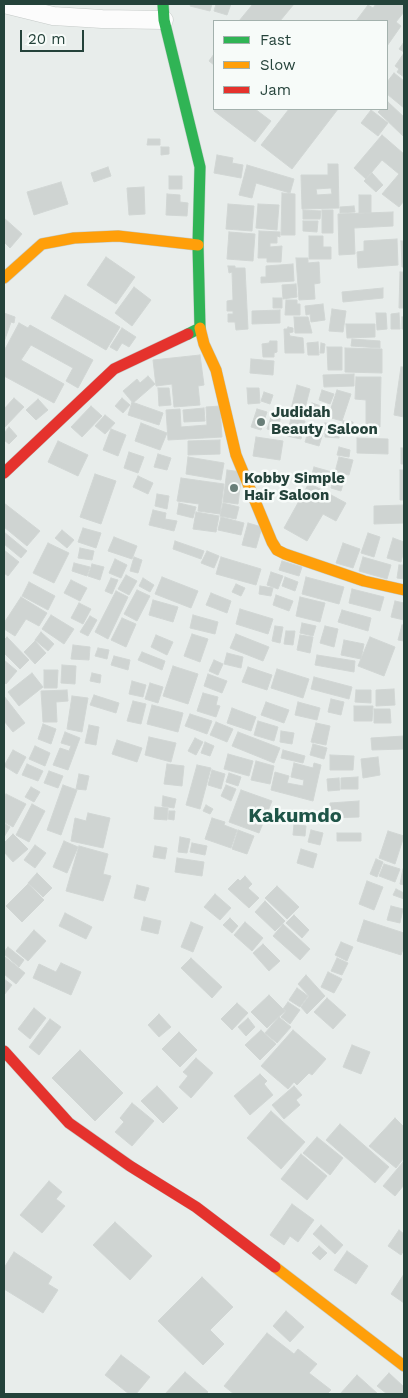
<!DOCTYPE html>
<style>
body{margin:0}
#map{position:relative;width:408px;height:1398px;overflow:hidden;background:#e8edeb;font-family:"Work Sans",sans-serif}
canvas{display:block}
.frame{position:absolute;inset:0;border:5px solid #24423a;pointer-events:none}
.legend{position:absolute;left:213px;top:20px;width:175px;height:90px;box-sizing:border-box;background:#f7fbf9;border:1px solid #a3b1ad;margin:0;padding:6px 9px;list-style:none;font-size:15px;color:#24423a}
.legend li{display:flex;align-items:center;gap:10px;height:25px}
.legend b{width:25px;border:1px solid #a3b1ad}
.scale{position:absolute;left:20px;top:30px;width:64px;height:22px;box-sizing:border-box;border:2px solid #24423a;border-top:0;padding-left:6px;font-size:15px;line-height:18px;white-space:nowrap;color:#24423a;-webkit-text-stroke:4px #f7fbf9;paint-order:stroke}
</style>
<div id="map">
<canvas width="408" height="1398"></canvas>
<div class="frame"></div>
<ul class="legend">
<li><b style="height:6px;background:#30b455"></b>Fast</li>
<li><b style="height:6px;background:#ff9f0a"></b>Slow</li>
<li><b style="height:6px;background:#e5322d"></b>Jam</li>
</ul>
<div class="scale">20 m</div>
</div>
<script>
const ctx = document.querySelector('canvas').getContext('2d');
ctx.lineJoin = 'round';
function fill(path, color) {
  ctx.fillStyle = color;
  ctx.fill(path, 'evenodd');
}
function toPath(rows) {
  const path = new Path2D();
  for (const r of rows) {
    path.moveTo(r[0], r[1]);
    for (let i = 2; i < r.length; i += 2) path.lineTo(r[i], r[i + 1]);
  }
  return path;
}
function strokePath(path, color, width, dash) {
  ctx.strokeStyle = color;
  ctx.lineWidth = width;
  ctx.lineCap = dash ? 'butt' : 'round';
  ctx.setLineDash(dash || []);
  ctx.stroke(path);
}
function write(font, color, halo, rows, align = 'center') {
  ctx.font = font + ' "Work Sans",sans-serif';
  ctx.lineWidth = 5;
  ctx.setLineDash([]);
  ctx.textBaseline = 'middle';
  ctx.strokeStyle = halo;
  ctx.fillStyle = color;
  for (const [text, x, y, turn = 0] of rows) {
    ctx.save();
    ctx.translate(x, y);
    ctx.rotate((+turn || 0) * Math.PI / 180);
    ctx.textAlign = isNaN(turn) ? turn : align;
    if (halo) ctx.strokeText(text, 0, 0);
    ctx.fillText(text, 0, 0);
    ctx.restore();
  }
}
const building = toPath([
 [191,4,212,4,210,11,190,6,191,4],
 [216,4,231,4,227,15,214,11,216,4],
 [253,4,294,4,280,21,239,21,253,4],
 [376,4,404,4,404,12,396,22,401,26,387,46,387,21,356,21,368,5,373,8,376,4],
 [404,42,404,52,399,49,404,42],
 [404,53,404,77,397,72,399,69,395,66,404,53],
 [214,54,214,65,209,61,214,54],
 [394,73,404,81,404,108,387,94,387,82,394,73],
 [388,102,404,117,403,136,378,112,381,109,387,109,387,103,388,102],
 [215,109,255,109,271,121,255,142,214,111,215,109],
 [289,109,338,109,292,169,261,145,289,109],
 [371,110,388,123,378,136,361,123,371,110],
 [382,135,404,154,404,201,399,207,382,194,399,174,382,160,366,179,354,168,382,135],
 [148,139,160,139,160,145,147,145,148,139],
 [161,147,169,147,169,154,161,155,161,147],
 [217,155,233,158,232,163,243,165,241,178,214,173,217,155],
 [328,164,338,164,339,208,302,209,301,175,328,175,328,164],
 [331,188,332,194,317,195,316,189,331,188],
 [247,165,294,179,290,193,256,183,252,198,239,195,247,165],
 [108,167,111,176,94,182,91,173,108,167],
 [372,173,383,185,376,192,364,181,372,173],
 [169,176,182,176,182,189,169,189,169,176],
 [61,182,68,204,34,215,27,192,61,182],
 [144,187,145,214,129,215,127,188,144,187],
 [282,193,295,194,295,235,281,235,282,193],
 [167,194,180,195,180,202,188,203,187,216,166,215,167,194],
 [359,195,371,195,371,213,359,213,359,195],
 [228,204,254,206,252,231,226,229,228,204],
 [258,204,279,205,277,230,256,228,258,204],
 [354,206,355,212,340,213,340,207,354,206],
 [303,210,321,211,320,219,303,219,303,210],
 [322,210,333,210,333,233,322,233,322,210],
 [393,212,393,226,354,228,355,254,339,255,338,214,393,212],
 [4,218,22,234,10,248,4,242,4,218],
 [303,221,318,221,317,232,303,231,303,221],
 [259,231,280,232,280,237,277,236,277,243,270,243,270,247,282,246,281,262,267,262,267,258,258,258,259,231],
 [229,232,255,234,253,261,227,259,229,232],
 [309,236,323,236,323,247,331,247,331,259,309,259,309,236],
 [397,239,398,265,358,268,357,252,364,251,364,241,397,239],
 [401,241,404,241,404,267,402,267,401,241],
 [106,257,135,277,116,304,87,285,106,257],
 [296,258,308,258,308,263,319,262,320,283,314,284,315,299,299,300,296,258],
 [293,264,294,281,261,283,261,277,266,277,266,266,293,264],
 [228,266,235,266,235,268,245,268,248,329,236,330,235,322,228,322,228,314,233,314,233,311,227,311,227,301,233,300,232,272,229,273,228,266],
 [400,272,404,272,404,308,399,308,400,272],
 [296,284,297,297,283,299,282,285,296,284],
 [134,287,151,300,132,326,115,313,134,287],
 [383,288,383,298,343,302,342,292,383,288],
 [65,295,120,327,106,350,51,318,65,295],
 [273,298,282,298,282,308,273,308,273,298],
 [286,300,297,300,297,304,300,304,300,315,285,315,286,300],
 [323,304,325,320,311,322,310,314,306,315,305,306,323,304],
 [332,309,346,311,343,332,329,331,332,309],
 [280,310,280,323,252,324,252,311,280,310],
 [4,313,15,317,14,323,11,322,4,342,4,313],
 [376,313,386,313,387,329,377,330,376,313],
 [399,313,400,329,391,329,391,314,399,313],
 [294,317,308,317,312,333,295,333,294,317],
 [402,317,404,317,404,329,402,329,402,317],
 [19,323,28,328,30,325,93,360,78,388,66,381,73,368,31,345,21,360,64,384,54,403,4,376,4,351,19,323],
 [346,324,375,324,375,337,347,338,346,324],
 [288,327,293,328,293,332,289,333,290,336,303,338,304,353,285,353,284,329,287,329,288,327],
 [122,328,136,337,129,347,122,343,117,351,110,347,122,328],
 [352,339,380,341,380,348,351,346,352,339],
 [270,341,277,341,277,352,274,353,274,357,263,357,262,344,269,343,270,341],
 [318,342,319,355,308,355,307,343,318,342],
 [321,343,325,344,324,353,320,353,321,343],
 [327,347,342,347,342,370,328,370,327,347],
 [345,348,382,349,382,373,345,372,345,348],
 [200,355,204,385,198,386,200,405,174,407,172,384,156,386,153,360,200,355],
 [251,359,274,361,273,375,250,373,251,359],
 [401,367,404,367,404,417,394,415,401,367],
 [354,374,354,386,324,387,323,375,354,374],
 [148,376,155,384,133,403,123,391,137,379,140,383,148,376],
 [356,377,381,377,380,427,366,427,366,400,355,399,356,377],
 [297,385,310,389,303,416,290,413,297,385],
 [158,388,169,388,171,405,159,406,158,388],
 [247,388,259,388,260,403,248,404,247,388],
 [322,390,334,394,330,404,319,400,322,390],
 [337,390,351,394,342,421,328,417,337,390],
 [264,392,273,395,270,404,261,401,264,392],
 [14,398,24,407,4,428,4,409,14,398],
 [122,398,130,405,123,413,115,406,122,398],
 [38,399,48,410,36,420,26,410,38,399],
 [132,402,163,413,159,425,128,415,132,402],
 [312,403,324,407,321,417,309,413,312,403],
 [91,406,102,416,82,437,71,427,91,406],
 [220,406,222,437,168,440,166,410,180,409,181,427,207,425,206,407,220,406],
 [204,408,205,421,184,422,183,410,204,408],
 [257,409,267,412,261,430,251,427,257,409],
 [272,414,281,416,277,432,267,429,272,414],
 [105,415,115,423,105,434,95,426,105,415],
 [291,418,305,421,301,439,287,436,291,418],
 [343,421,353,422,353,430,342,429,343,421],
 [141,423,167,433,160,450,135,441,141,423],
 [325,423,340,424,339,438,325,437,325,423],
 [9,427,17,436,9,444,4,440,4,433,9,427],
 [111,429,126,435,118,456,103,450,111,429],
 [309,429,323,433,319,446,305,442,309,429],
 [256,437,283,441,280,460,253,456,256,437],
 [357,438,388,439,388,454,357,453,357,438],
 [220,440,220,454,188,455,188,441,220,440],
 [58,441,88,455,78,476,48,462,58,441],
 [339,447,350,450,349,457,337,455,339,447],
 [401,448,404,448,404,464,401,464,401,448],
 [129,452,144,457,138,473,124,468,129,452],
 [158,454,171,458,167,470,154,467,158,454],
 [188,457,224,463,221,480,186,474,188,457],
 [339,457,353,460,349,475,335,472,339,457],
 [314,467,332,472,328,486,310,481,314,467],
 [227,470,242,472,238,504,223,502,227,470],
 [400,470,404,470,404,500,400,500,400,470],
 [335,473,345,477,341,491,331,488,335,473],
 [95,474,116,481,101,524,80,517,95,474],
 [138,476,153,483,148,494,133,487,138,476],
 [181,478,224,484,220,514,198,511,199,504,177,501,181,478],
 [309,483,346,503,336,521,323,514,307,541,284,528,309,483],
 [157,494,169,496,167,509,155,506,157,494],
 [4,503,40,531,27,546,4,527,4,503],
 [179,503,196,507,193,518,177,514,179,503],
 [223,503,239,507,236,519,220,516,223,503],
 [404,505,404,523,374,524,374,506,404,505],
 [153,510,166,513,165,519,177,521,174,531,149,525,153,510],
 [196,512,219,516,216,532,193,529,196,512],
 [221,517,244,523,241,535,218,530,221,517],
 [248,523,262,527,256,548,242,545,248,523],
 [83,528,101,533,96,548,78,542,83,528],
 [62,530,74,540,67,548,55,538,62,530],
 [4,532,27,551,21,558,4,544,4,532],
 [368,533,380,537,374,557,361,553,368,533],
 [114,537,137,546,132,559,108,551,114,537],
 [393,538,404,542,404,550,401,562,387,558,393,538],
 [175,541,204,551,201,559,173,549,175,541],
 [48,543,69,553,54,583,33,573,48,543],
 [343,543,360,549,353,568,336,563,343,543],
 [80,548,94,551,92,560,78,558,80,548],
 [4,550,19,562,8,576,4,573,4,550],
 [207,551,219,556,214,568,201,563,207,551],
 [134,557,142,560,138,573,130,571,134,557],
 [221,557,261,569,256,585,216,574,221,557],
 [363,557,391,565,387,579,359,571,363,557],
 [115,559,127,565,121,578,109,573,115,559],
 [282,561,302,567,299,576,279,570,282,561],
 [74,563,90,567,87,576,72,571,74,563],
 [92,564,104,567,100,580,88,576,92,564],
 [399,565,404,565,404,579,397,578,399,565],
 [271,572,283,576,278,589,267,585,271,572],
 [126,575,137,581,129,595,118,589,126,575],
 [162,577,198,591,191,608,155,594,162,577],
 [285,577,298,582,295,591,282,586,285,577],
 [306,577,344,587,339,604,302,594,306,577],
 [111,578,118,580,112,594,105,591,111,578],
 [143,578,154,585,150,592,139,586,143,578],
 [71,580,87,588,80,601,64,593,71,580],
 [29,582,55,596,48,610,22,596,29,582],
 [236,584,245,588,241,596,232,592,236,584],
 [260,586,273,588,271,596,259,594,260,586],
 [352,589,384,597,380,611,349,603,352,589],
 [137,590,150,596,137,621,124,614,137,590],
 [116,591,128,597,108,639,95,632,116,591],
 [211,593,231,601,227,613,206,605,211,593],
 [276,595,293,601,289,611,273,605,276,595],
 [21,597,47,613,39,626,26,619,15,636,4,629,4,623,21,597],
 [300,597,325,603,320,622,296,616,300,597],
 [153,600,178,607,173,622,149,615,153,600],
 [395,601,404,603,404,620,391,617,395,601],
 [79,603,91,609,83,624,71,618,79,603],
 [240,609,273,619,268,634,236,624,240,609],
 [342,610,371,618,368,631,338,622,342,610],
 [51,615,74,629,64,644,42,629,51,615],
 [193,615,218,622,215,634,190,628,193,615],
 [90,616,97,620,88,636,80,632,90,616],
 [122,618,136,624,126,647,111,640,122,618],
 [302,623,316,626,313,636,300,633,302,623],
 [402,625,404,625,404,641,398,640,402,625],
 [275,626,283,627,280,643,272,641,275,626],
 [325,626,338,629,334,647,320,643,325,626],
 [286,631,295,631,293,645,284,644,286,631],
 [41,632,54,644,48,651,35,640,41,632],
 [192,634,208,639,200,662,184,656,192,634],
 [236,634,269,647,263,661,230,648,236,634],
 [156,635,173,642,167,655,151,647,156,635],
 [300,635,313,637,310,653,297,650,300,635],
 [7,637,29,660,20,669,4,653,4,640,7,637],
 [370,637,395,647,384,676,358,666,370,637],
 [344,640,364,644,361,659,341,655,344,640],
 [35,641,46,653,35,664,24,652,35,641],
 [73,645,90,647,89,660,71,659,73,645],
 [98,648,109,650,107,659,95,656,98,648],
 [142,652,165,661,162,670,138,660,142,652],
 [227,653,243,657,241,668,224,664,227,653],
 [317,655,355,661,354,672,315,665,317,655],
 [114,656,130,660,128,670,111,665,114,656],
 [4,660,17,671,6,684,4,682,4,660],
 [214,660,223,664,218,675,209,671,214,660],
 [62,665,76,666,75,684,61,683,62,665],
 [173,666,198,674,188,704,163,696,173,666],
 [248,667,272,675,267,690,242,682,248,667],
 [277,669,309,679,303,698,271,688,277,669],
 [44,670,58,670,57,688,44,688,44,670],
 [32,673,43,687,19,706,8,692,32,673],
 [92,673,101,675,100,683,90,681,92,673],
 [208,674,227,681,222,693,204,686,208,674],
 [314,677,352,687,349,699,311,689,314,677],
 [132,681,146,685,143,697,129,694,132,681],
 [150,683,163,687,158,703,145,699,150,683],
 [394,689,395,705,376,706,376,690,394,689],
 [67,690,68,701,56,702,57,722,43,722,41,691,67,690],
 [356,690,371,690,371,703,355,702,356,690],
 [203,693,218,697,216,705,220,706,216,717,197,711,203,693],
 [94,695,119,703,116,713,90,705,94,695],
 [4,696,25,723,13,732,4,721,4,696],
 [72,696,88,698,82,732,67,729,72,696],
 [331,699,344,702,341,715,328,712,331,699],
 [133,701,146,704,141,724,127,721,133,701],
 [266,702,289,710,284,723,261,715,266,702],
 [298,702,320,708,317,720,295,715,298,702],
 [152,705,183,713,178,732,147,724,152,705],
 [354,706,373,706,372,721,354,721,354,706],
 [232,708,256,717,251,731,227,723,232,708],
 [374,709,390,709,391,723,374,723,374,709],
 [190,714,212,721,207,734,185,726,190,714],
 [258,721,278,727,274,741,254,735,258,721],
 [216,722,233,729,227,742,210,735,216,722],
 [316,723,330,726,326,745,311,742,316,723],
 [43,724,56,729,51,744,38,739,43,724],
 [89,725,99,727,96,745,85,743,89,725],
 [281,731,294,733,292,744,280,742,281,731],
 [65,732,80,738,68,770,53,765,60,748,69,751,71,746,61,743,65,732],
 [238,732,280,748,274,763,232,746,238,732],
 [404,736,404,749,372,750,371,738,404,736],
 [149,737,176,743,171,762,145,755,149,737],
 [195,738,203,742,196,755,188,751,195,738],
 [117,740,142,748,137,762,112,754,117,740],
 [205,742,214,746,210,756,201,753,205,742],
 [313,744,327,748,324,759,310,755,313,744],
 [35,746,50,753,45,766,29,759,35,746],
 [13,750,26,757,17,774,4,766,13,750],
 [283,750,305,756,303,763,281,758,283,750],
 [228,754,253,761,249,776,224,769,228,754],
 [330,755,354,756,353,770,330,770,330,755],
 [378,757,380,775,363,778,361,759,378,757],
 [256,761,274,766,270,784,251,780,256,761],
 [294,763,313,768,314,763,321,765,313,801,271,790,275,772,289,776,287,783,303,786,304,780,291,777,294,763],
 [27,764,43,771,38,781,22,775,27,764],
 [167,764,184,766,182,786,164,784,167,764],
 [197,765,211,768,200,809,186,805,197,765],
 [212,770,225,774,221,789,208,785,212,770],
 [49,771,63,776,58,788,44,783,49,771],
 [229,773,241,777,238,786,226,782,229,773],
 [79,774,89,776,86,790,76,789,79,774],
 [358,777,358,789,341,789,341,778,358,777],
 [339,778,340,790,328,791,327,779,339,778],
 [63,785,77,790,61,835,47,830,63,785],
 [226,785,236,789,231,801,221,796,226,785],
 [31,787,40,792,34,802,25,797,31,787],
 [241,790,272,801,259,833,229,822,241,790],
 [6,794,26,804,13,827,4,822,4,798,6,794],
 [163,796,176,799,174,808,162,806,163,796],
 [359,801,359,817,331,818,330,803,359,801],
 [32,804,45,811,29,842,16,835,32,804],
 [206,805,213,809,210,814,203,811,206,805],
 [155,807,168,808,167,820,154,819,155,807],
 [169,811,175,811,174,820,168,819,169,811],
 [88,813,110,818,103,848,71,841,75,818,86,821,88,813],
 [212,818,225,822,224,825,237,830,231,848,205,839,212,818],
 [4,823,10,827,4,837,4,823],
 [294,824,306,826,305,836,293,835,294,824],
 [238,830,254,836,247,854,232,849,238,830],
 [311,830,323,833,320,845,308,842,311,830],
 [388,831,404,836,395,864,379,858,388,831],
 [337,833,361,833,361,841,337,841,337,833],
 [13,834,28,849,13,862,4,852,4,843,13,834],
 [180,837,190,839,187,853,178,852,180,837],
 [64,841,78,847,67,873,53,867,64,841],
 [192,843,207,846,205,855,190,852,192,843],
 [35,845,46,853,35,868,24,860,35,845],
 [79,846,108,854,103,874,111,876,103,901,66,891,79,846],
 [155,846,167,848,165,859,153,857,155,846],
 [301,849,317,854,313,868,297,863,301,849],
 [177,858,204,862,202,876,175,872,177,858],
 [376,859,383,862,377,877,370,874,376,859],
 [384,864,400,869,395,882,379,876,384,864],
 [403,869,404,869,404,885,400,884,403,869],
 [37,873,52,888,43,897,28,883,37,873],
 [245,876,252,884,248,888,259,898,249,908,228,889,238,879,240,881,245,876],
 [367,881,383,887,374,910,359,904,367,881],
 [28,884,44,900,22,922,6,906,28,884],
 [137,885,149,888,145,901,134,898,137,885],
 [277,886,299,907,287,919,265,898,277,886],
 [396,889,404,893,404,899,393,895,396,889],
 [215,894,231,908,220,920,204,907,215,894],
 [265,901,285,921,275,931,255,912,265,901],
 [391,906,403,909,400,923,387,920,391,906],
 [65,913,92,927,86,939,59,926,65,913],
 [294,915,309,930,302,938,286,923,294,915],
 [144,917,161,921,158,934,141,930,144,917],
 [230,918,238,926,232,933,223,925,230,918],
 [364,920,404,933,404,946,401,955,357,941,364,920],
 [191,922,203,927,193,952,181,947,191,922],
 [245,922,263,938,252,951,234,935,245,922],
 [283,924,310,949,300,960,273,936,283,924],
 [34,930,46,941,28,961,16,951,34,930],
 [341,942,353,947,347,961,335,955,341,942],
 [263,944,280,961,269,971,253,953,263,944],
 [8,947,24,960,19,967,4,954,4,952,8,947],
 [4,956,25,973,16,984,4,974,4,956],
 [191,958,222,987,212,998,181,968,191,958],
 [337,958,348,963,342,975,331,971,337,958],
 [61,963,81,972,71,995,33,978,39,964,56,972,61,963],
 [328,972,342,979,334,993,321,987,328,972],
 [306,975,325,996,307,1014,301,1007,309,996,298,984,306,975],
 [4,979,12,985,4,995,4,979],
 [297,988,308,996,300,1007,289,1000,297,988],
 [269,995,285,1011,267,1028,251,1012,269,995],
 [327,998,346,1015,333,1029,314,1012,327,998],
 [288,1002,300,1010,290,1024,281,1017,286,1011,283,1009,288,1002],
 [237,1003,248,1013,232,1030,221,1019,237,1003],
 [34,1008,46,1018,30,1039,18,1029,34,1008],
 [159,1014,171,1027,159,1037,148,1025,159,1014],
 [279,1017,291,1027,277,1043,265,1033,279,1017],
 [248,1018,255,1027,246,1036,238,1027,248,1018],
 [50,1019,61,1027,39,1055,29,1047,50,1019],
 [261,1030,276,1044,260,1060,245,1045,261,1030],
 [293,1030,326,1059,312,1075,309,1073,297,1085,294,1082,288,1089,261,1066,293,1030],
 [179,1032,197,1050,180,1067,162,1049,179,1032],
 [352,1045,370,1052,361,1074,343,1067,352,1045],
 [80,1050,123,1093,95,1121,52,1078,80,1050],
 [196,1058,213,1073,191,1098,179,1087,188,1076,183,1072,196,1058],
 [260,1074,267,1081,264,1084,273,1095,250,1115,234,1096,260,1074],
 [157,1086,178,1108,163,1123,141,1101,157,1086],
 [294,1086,302,1095,296,1100,300,1105,284,1119,272,1105,294,1086],
 [132,1103,154,1121,132,1146,115,1132,124,1122,120,1118,132,1103],
 [271,1111,305,1142,281,1169,247,1138,271,1111],
 [395,1118,404,1127,404,1158,396,1168,369,1146,395,1118],
 [340,1124,389,1167,375,1183,326,1140,340,1124],
 [317,1137,343,1158,330,1175,303,1153,317,1137],
 [301,1154,327,1176,307,1200,281,1179,301,1154],
 [403,1162,404,1185,395,1196,383,1186,403,1162],
 [49,1181,62,1192,56,1199,65,1206,42,1233,20,1215,49,1181],
 [292,1204,314,1220,298,1242,290,1236,284,1245,270,1235,292,1204],
 [115,1222,152,1256,130,1280,93,1245,115,1222],
 [321,1225,343,1245,335,1254,313,1234,321,1225],
 [399,1230,404,1234,404,1250,401,1255,388,1246,399,1230],
 [319,1246,327,1253,320,1260,312,1253,319,1246],
 [347,1251,368,1266,356,1284,334,1270,347,1251],
 [14,1252,52,1277,48,1284,58,1290,43,1313,4,1289,4,1268,14,1252],
 [404,1274,404,1303,391,1294,404,1274],
 [202,1277,233,1307,210,1330,224,1344,203,1365,158,1321,202,1277],
 [286,1311,304,1327,290,1342,273,1326,286,1311],
 [267,1333,294,1354,298,1349,317,1364,309,1373,331,1390,327,1394,234,1394,224,1386,267,1333],
 [121,1355,150,1377,136,1394,129,1394,105,1375,121,1355],
 [185,1372,208,1392,206,1394,165,1394,185,1372],
 [389,1373,404,1387,404,1394,387,1394,377,1386,389,1373],
 [357,1375,378,1394,340,1394,357,1375]
]);
fill(building, '#cfd4d2');
strokePath(building, '#d1d6d4', 1);
const street = toPath([
 [4,4,53,16,102,19,164,20]
]);
const fast = toPath([
 [163,4,164,20,200,167,198,245,200,328,188,334]
]);
const slow = toPath([
 [4,278,42,244,74,238,118,236,198,245],
 [200,328,204,344,216,370,236,455,272,542,277,550,285,554,364,581,404,590],
 [275,1267,404,1366]
]);
const jam = toPath([
 [4,473,114,369,188,334],
 [4,1051,69,1123,130,1166,196,1207,275,1267]
]);
strokePath(street, '#c5cac8', 19);
strokePath(fast, '#c3cbc8', 12);
strokePath(slow, '#c3cbc8', 12);
strokePath(jam, '#c3cbc8', 12);
strokePath(street, '#fcfcfc', 18);
strokePath(fast, '#30b455', 11);
strokePath(slow, '#ff9f0a', 11);
strokePath(jam, '#e5322d', 11);
for (const [x, y, r, color] of [
 [261,422,5,"#697e78"],
 [234,488,5,"#697e78"]
]) {
  const dot = new Path2D();
  dot.arc(x, y, r, 0, 2 * Math.PI);
  ctx.fillStyle = color;
  ctx.fill(dot);
  strokePath(dot, '#f7fbf9', 2);
}
write('bold 15px', '#24423a', '#f7fbf9', [
 ["Judidah",271,413],
 ["Beauty Saloon",271,430],
 ["Kobby Simple",244,479],
 ["Hair Saloon",244,496]
], 'left');
write('bold 20px', '#1f5548', '#f7fbf9', [
 ["Kakumdo",295,816]
]);
</script>
